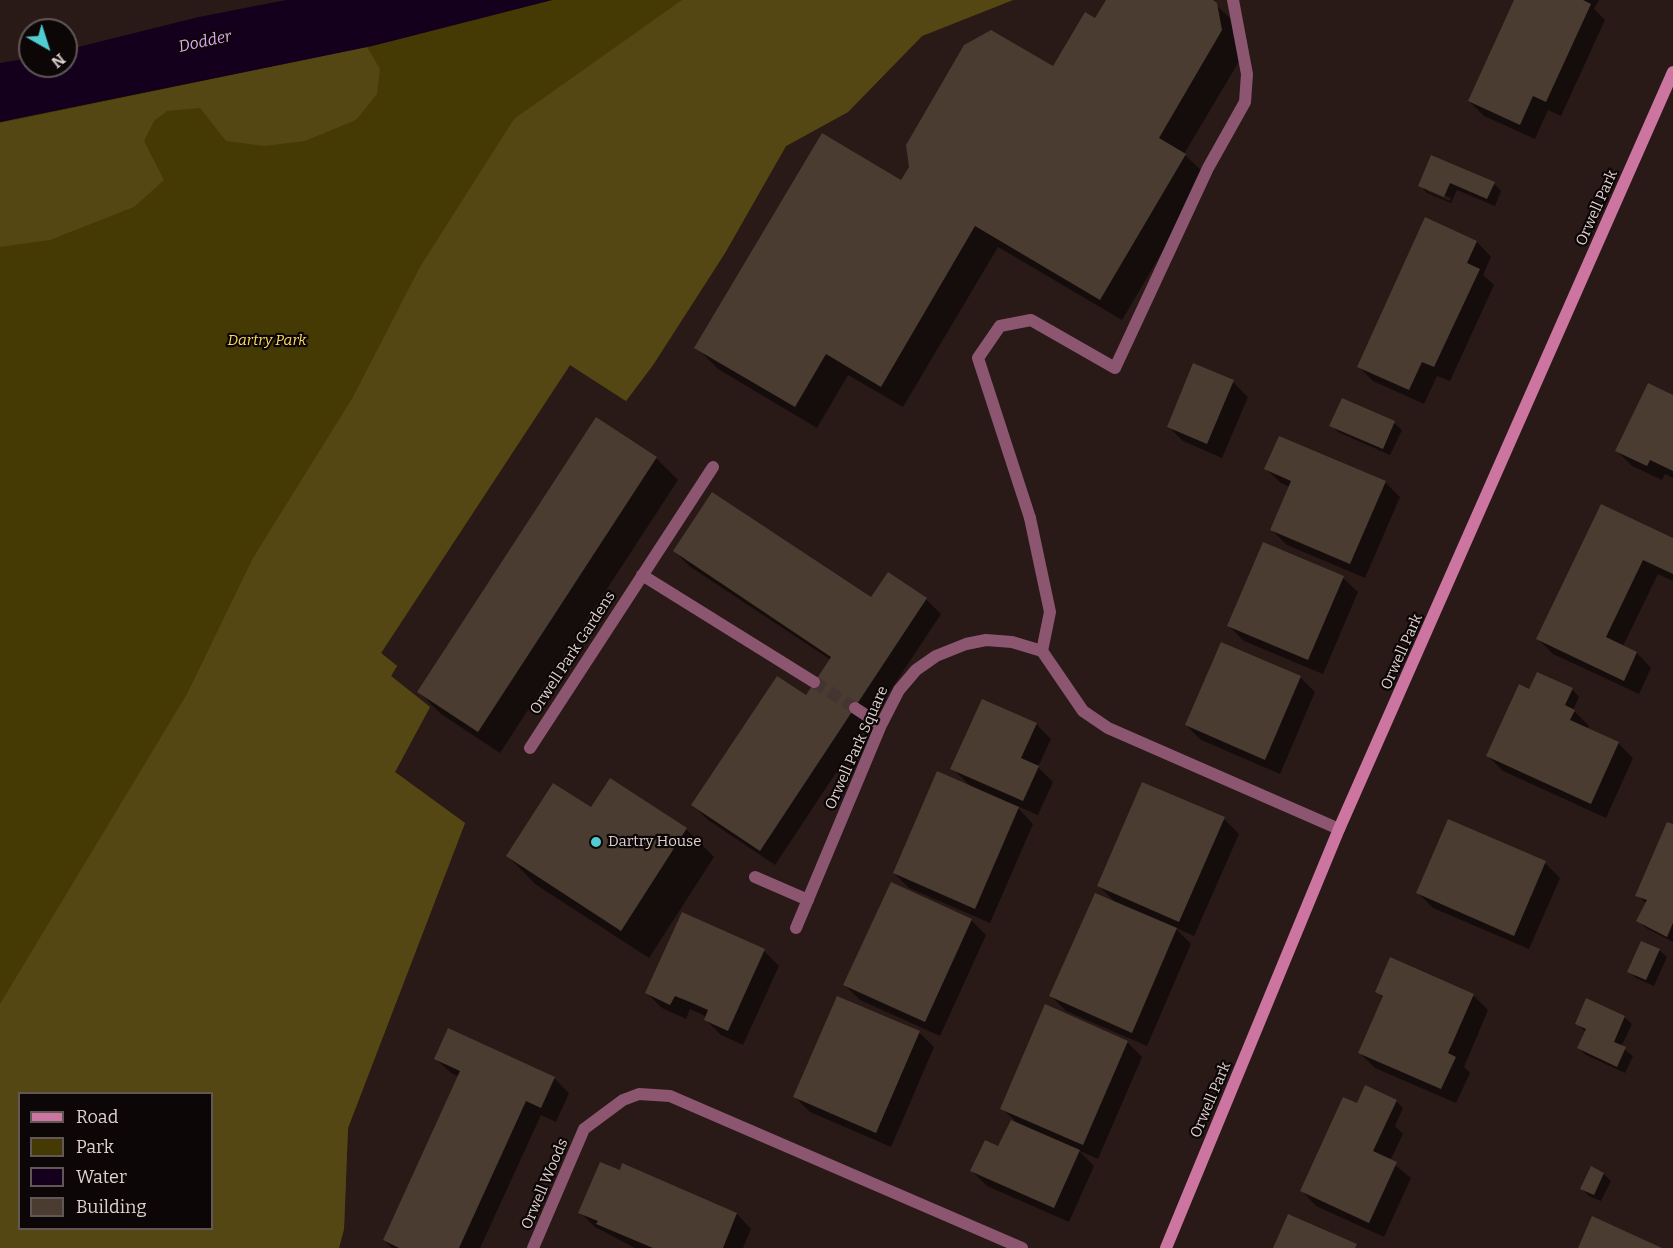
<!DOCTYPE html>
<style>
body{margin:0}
#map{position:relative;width:1673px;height:1248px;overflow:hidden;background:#291917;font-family:Bitter,serif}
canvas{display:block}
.legend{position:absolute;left:18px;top:1092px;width:195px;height:138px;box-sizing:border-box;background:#0d0606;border:2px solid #615757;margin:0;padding:8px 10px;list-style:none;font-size:18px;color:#ded1d0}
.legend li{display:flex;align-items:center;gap:12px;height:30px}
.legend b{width:30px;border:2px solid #615757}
.north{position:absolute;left:18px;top:18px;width:60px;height:60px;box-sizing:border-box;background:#0d0606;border:2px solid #615757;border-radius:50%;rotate:141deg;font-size:16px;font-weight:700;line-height:24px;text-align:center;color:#ded1d0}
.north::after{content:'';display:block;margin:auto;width:21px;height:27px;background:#51ccd1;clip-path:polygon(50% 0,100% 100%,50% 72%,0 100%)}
</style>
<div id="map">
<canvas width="1673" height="1248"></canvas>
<ul class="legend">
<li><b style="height:8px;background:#cc75a1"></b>Road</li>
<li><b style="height:16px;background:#453904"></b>Park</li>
<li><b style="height:16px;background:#14001d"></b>Water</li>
<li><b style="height:16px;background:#4a3c31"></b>Building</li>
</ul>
<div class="north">N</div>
</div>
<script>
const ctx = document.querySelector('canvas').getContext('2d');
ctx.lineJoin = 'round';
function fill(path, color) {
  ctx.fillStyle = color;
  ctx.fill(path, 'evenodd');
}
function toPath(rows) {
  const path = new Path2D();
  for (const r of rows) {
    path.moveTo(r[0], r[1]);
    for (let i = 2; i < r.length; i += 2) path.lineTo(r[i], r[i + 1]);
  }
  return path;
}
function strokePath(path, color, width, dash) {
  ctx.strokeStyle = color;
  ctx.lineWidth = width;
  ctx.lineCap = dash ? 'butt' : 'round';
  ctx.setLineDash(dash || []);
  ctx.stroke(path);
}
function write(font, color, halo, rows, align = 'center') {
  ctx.font = font + ' Bitter,serif';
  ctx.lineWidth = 4.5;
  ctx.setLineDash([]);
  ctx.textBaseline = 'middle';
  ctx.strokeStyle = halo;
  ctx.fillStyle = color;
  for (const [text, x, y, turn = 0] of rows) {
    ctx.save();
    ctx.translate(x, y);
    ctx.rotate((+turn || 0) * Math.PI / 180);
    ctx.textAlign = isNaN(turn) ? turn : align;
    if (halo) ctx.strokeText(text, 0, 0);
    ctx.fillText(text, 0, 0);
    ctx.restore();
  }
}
fill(toPath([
 [552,0,1013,0,922,36,848,112,786,146,725,253,653,365,626,401,570,365,381,653,397,666,391,676,430,707,395,772,465,823,348,1128,344,1229,339,1248,0,1248,0,122,372,46],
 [20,1094,212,1094,212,1228,20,1228]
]), '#453904');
fill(toPath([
 [682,0,1013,0,922,36,848,112,786,146,725,253,653,365,626,401,570,365,381,653,397,666,391,676,430,707,395,772,465,823,348,1128,344,1229,339,1248,0,1248,0,1004,187,694,253,558,353,397,420,267,514,119],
 [20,1094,212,1094,212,1228,20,1228],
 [367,47,380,69,377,94,356,120,305,141,264,146,226,141,200,108,167,111,154,121,144,141,164,180,134,207,50,240,0,247,0,123]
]), '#554713');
fill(toPath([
 [286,0,552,0,372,46,0,122,0,63,30,58,30,66,66,66,66,50,199,17]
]), '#14001d');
fill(toPath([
 [1108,0,1210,0,1239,26,1244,53,1184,154,1207,176,1122,320,998,247,903,407,848,375,817,428,718,369,696,347,902,182,1053,68,1096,20],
 [1516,0,1599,0,1594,9,1605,20,1561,116,1548,110,1535,139,1484,116,1469,101],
 [1432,157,1494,184,1501,191,1495,206,1457,190,1451,203,1427,193,1420,185],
 [1427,188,1451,198,1450,201,1427,191],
 [1426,219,1477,242,1491,257,1483,275,1494,285,1450,381,1437,376,1424,404,1373,381,1358,366],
 [1233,382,1248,397,1222,458,1183,441,1168,426],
 [1673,397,1673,478,1665,474,1662,480,1632,466,1617,451],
 [1343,400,1394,423,1402,430,1390,455,1338,432,1331,425],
 [597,420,656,458,678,480,500,753,441,714,419,692],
 [1266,469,1385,482,1400,497,1365,578,1287,545,1272,530,1290,487,1281,483],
 [1602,506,1673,540,1673,581,1658,574,1623,646,1637,653,1651,668,1639,694,1553,654,1538,639],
 [675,551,871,600,888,574,926,599,941,614,775,865,708,820,693,805,806,697,831,660,689,566],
 [1343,578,1358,592,1323,674,1244,641,1229,626],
 [1300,677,1315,692,1280,774,1201,740,1186,725],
 [1572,689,1579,697,1573,710,1589,726,1587,730,1618,743,1633,758,1606,818,1503,771,1488,756,1530,691],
 [1036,724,1051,739,1038,767,1053,782,1038,815,1015,805,1033,824,990,923,909,888,894,873,971,787,952,768],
 [592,809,686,829,714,857,649,958,535,884,508,856],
 [1224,819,1239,834,1194,936,1174,927,1191,944,1147,1046,1066,1011,1051,996,1117,904,1099,886],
 [1673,826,1673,942,1646,928,1638,921,1647,904,1637,895],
 [1545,863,1560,878,1529,949,1433,908,1418,893],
 [971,920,986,935,940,1036,860,1000,845,985],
 [1659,950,1667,957,1654,986,1636,978,1629,971],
 [764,951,779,966,743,1045,721,1035,706,1020,707,1017,690,1009,686,1019,662,1008,647,993],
 [1390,959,1474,996,1488,1010,1464,1067,1470,1073,1456,1103,1375,1068,1360,1053,1384,999,1376,991],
 [1624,1017,1632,1024,1621,1047,1633,1056,1625,1073,1586,1055,1579,1048,1586,1032,1577,1024],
 [919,1032,934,1047,891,1147,810,1112,795,1097],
 [1127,1042,1142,1057,1098,1159,1078,1150,1094,1166,1069,1222,987,1186,972,1171,999,1148,1018,1124,1002,1108],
 [436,1059,554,1078,569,1093,556,1122,541,1115,480,1248,392,1248,384,1240,459,1077,451,1073],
 [1396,1101,1403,1108,1395,1126,1403,1134,1390,1161,1411,1178,1384,1237,1316,1206,1302,1191,1363,1108],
 [1604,1174,1611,1181,1601,1201,1589,1196,1582,1189],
 [580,1212,737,1214,751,1229,743,1248,635,1248,595,1227]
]), '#0007');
fill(toPath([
 [1106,0,1213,0,1217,3,1222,30,1159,138,1186,154,1100,300,975,226,881,387,826,354,795,407,694,348,822,133,901,180,909,167,906,145,964,45,991,30,1053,66,1085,12,1095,18],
 [1514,0,1583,0,1591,4,1546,102,1533,96,1520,125,1468,101],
 [1431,155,1495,182,1487,199,1450,183,1444,197,1418,186],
 [1425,217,1477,241,1467,263,1480,269,1434,367,1422,362,1409,390,1357,367],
 [1193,363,1234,380,1207,444,1167,427],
 [1648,383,1673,395,1673,471,1650,460,1647,466,1615,451],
 [1342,398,1395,421,1383,449,1329,426],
 [596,417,657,457,478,732,417,692],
 [1279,436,1386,481,1350,564,1270,530,1291,481,1264,469],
 [712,492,871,597,888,572,927,598,760,851,691,805,777,676,806,695,831,657,673,551],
 [1601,504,1673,538,1673,574,1643,560,1606,637,1637,652,1624,681,1536,639],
 [1263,542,1344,576,1308,660,1227,626],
 [1221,642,1301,676,1265,760,1185,725],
 [1537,672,1573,688,1565,705,1575,710,1570,720,1619,742,1591,804,1486,756,1519,684,1529,689],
 [982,699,1037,723,1021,758,1039,766,1023,801,950,769],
 [937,771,1019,807,975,909,893,873],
 [610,778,687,828,621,931,506,856,553,783,591,807],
 [1142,782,1225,817,1179,922,1097,886],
 [1448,819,1546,861,1514,936,1416,893],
 [1667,822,1673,824,1673,923,1667,937,1636,921,1647,900,1635,896],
 [891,882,972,919,925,1022,843,985],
 [1095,893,1177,928,1132,1033,1049,996],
 [682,912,765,949,728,1031,704,1020,708,1010,690,1002,675,996,670,1005,645,993],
 [1641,941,1660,949,1646,980,1627,972],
 [1390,957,1474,994,1448,1053,1456,1057,1441,1089,1358,1053,1383,996,1375,992],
 [837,996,920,1031,876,1133,793,1097],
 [1586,998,1625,1016,1614,1042,1626,1047,1617,1067,1577,1048,1586,1029,1575,1024],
 [1045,1004,1128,1041,1083,1145,1000,1109],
 [448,1028,555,1077,541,1108,526,1101,459,1248,399,1248,383,1240,460,1071,434,1059],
 [1365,1085,1397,1100,1373,1151,1397,1162,1369,1223,1300,1191,1343,1097,1357,1103],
 [1011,1120,1080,1150,1054,1208,970,1171,985,1140,998,1146],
 [600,1162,620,1170,622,1163,737,1213,723,1248,653,1248,596,1224,598,1221,578,1213],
 [1591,1166,1604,1173,1594,1195,1580,1189],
 [1288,1214,1357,1244,1355,1248,1273,1248],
 [1592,1216,1640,1238,1662,1248,1578,1248]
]), '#4a3c31');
strokePath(toPath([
 [814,682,855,708]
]), '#443533', 12, [12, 6]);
strokePath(toPath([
 [1030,518,978,358,1000,326,1031,320,1115,368,1208,168,1245,102,1247,74,1233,0]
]), '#8c5671', 12);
strokePath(toPath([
 [1030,518,1050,612,1042,651],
 [642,575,814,682],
 [855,708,881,725],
 [530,748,713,467],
 [755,877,808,900],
 [796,928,881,725,899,690,916,670,936,656,966,644,986,640,1012,642,1042,651,1083,711,1108,728,1339,829],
 [533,1248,584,1129,623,1100,639,1094,670,1096,1022,1248]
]), '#8c5671', 12);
strokePath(toPath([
 [1166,1248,1339,829,1673,72]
]), '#cc75a1', 12);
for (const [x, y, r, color] of [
 [596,842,6,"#51ccd1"]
]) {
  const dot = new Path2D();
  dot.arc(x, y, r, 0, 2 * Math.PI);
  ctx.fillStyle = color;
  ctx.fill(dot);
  strokePath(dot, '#0d0606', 2);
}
write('15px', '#ded1d0', '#0d0606', [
 ["Orwell Park",1597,208,-66],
 ["Orwell Park",1402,652,-66],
 ["Orwell Park Gardens",573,653,-57],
 ["Orwell Park Square",857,748,-66],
 ["Orwell Park",1211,1100,-67],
 ["Orwell Woods",545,1184,-67]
]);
write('italic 15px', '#fedc5d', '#0d0606', [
 ["Dartry Park",267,341]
]);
write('15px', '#ded1d0', '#0d0606', [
 ["Dartry House",608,842]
], 'left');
write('italic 16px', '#dca8f5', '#0d0606', [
 ["Dodder",205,42,-12]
]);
</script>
